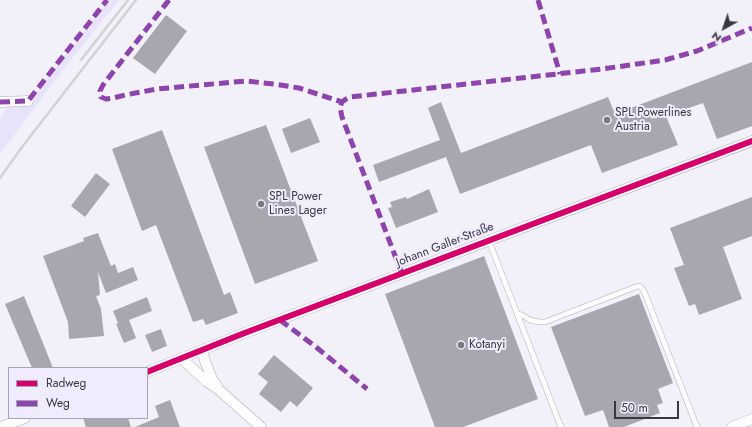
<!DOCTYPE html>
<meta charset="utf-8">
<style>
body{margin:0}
#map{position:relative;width:752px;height:427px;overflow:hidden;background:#f2f0f9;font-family:Jost,sans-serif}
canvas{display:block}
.legend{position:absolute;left:8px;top:367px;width:140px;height:52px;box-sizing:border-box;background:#f0ecfd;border:1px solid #a7a4b2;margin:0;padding:5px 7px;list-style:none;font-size:12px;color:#3a3742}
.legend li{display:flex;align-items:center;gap:8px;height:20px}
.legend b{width:20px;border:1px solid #a7a4b2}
.north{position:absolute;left:704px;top:8px;width:40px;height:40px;-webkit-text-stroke:3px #f0ecfd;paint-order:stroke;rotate:220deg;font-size:11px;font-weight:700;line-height:16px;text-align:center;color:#3a3742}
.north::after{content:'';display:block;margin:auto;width:14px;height:18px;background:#3a3742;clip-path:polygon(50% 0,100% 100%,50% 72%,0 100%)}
.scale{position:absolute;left:614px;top:401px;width:65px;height:18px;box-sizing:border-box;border:2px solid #3a3742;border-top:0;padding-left:5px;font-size:12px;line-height:14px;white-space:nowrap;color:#3a3742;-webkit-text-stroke:3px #f0ecfd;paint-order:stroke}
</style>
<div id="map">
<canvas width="752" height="427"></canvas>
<ul class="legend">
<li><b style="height:5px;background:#d6006c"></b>Radweg</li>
<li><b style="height:5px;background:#8e44ad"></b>Weg</li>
</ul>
<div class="north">N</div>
<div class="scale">50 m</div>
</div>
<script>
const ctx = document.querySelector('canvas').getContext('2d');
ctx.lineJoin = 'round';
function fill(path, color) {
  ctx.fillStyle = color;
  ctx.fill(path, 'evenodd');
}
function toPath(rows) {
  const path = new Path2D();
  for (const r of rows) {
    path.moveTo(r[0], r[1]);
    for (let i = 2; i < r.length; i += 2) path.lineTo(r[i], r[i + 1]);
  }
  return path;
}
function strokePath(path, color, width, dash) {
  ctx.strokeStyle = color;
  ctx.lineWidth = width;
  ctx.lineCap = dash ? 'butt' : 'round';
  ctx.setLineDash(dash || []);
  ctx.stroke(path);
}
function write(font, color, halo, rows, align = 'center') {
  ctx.font = font + ' Jost,sans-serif';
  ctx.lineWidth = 4;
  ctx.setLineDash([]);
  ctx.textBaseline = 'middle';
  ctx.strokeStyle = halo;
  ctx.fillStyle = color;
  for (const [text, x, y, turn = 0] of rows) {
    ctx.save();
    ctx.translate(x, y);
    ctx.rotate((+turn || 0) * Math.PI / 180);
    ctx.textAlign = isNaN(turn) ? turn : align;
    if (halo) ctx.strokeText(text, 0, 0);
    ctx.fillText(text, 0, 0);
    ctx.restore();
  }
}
fill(toPath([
 [109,0,119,0,63,70,0,154,0,119,8,105,30,106,34,100,33,98,57,66]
]), '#e8e2fb');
fill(toPath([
 [166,15,187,31,155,74,133,58],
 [752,62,752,126,717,139,703,103,666,116,678,145,602,173,591,145,460,194,446,157,379,182,373,165,440,140,428,108,441,102,461,153,608,97,615,114],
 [310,118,320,142,291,153,282,129],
 [266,125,318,261,255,284,204,147],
 [162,130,224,295,230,292,238,313,206,325,203,319,193,322,156,225,142,231,112,149],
 [96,173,110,184,85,217,71,206],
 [429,189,438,212,396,228,388,208,392,207,390,202,406,197,407,199],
 [752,197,752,236,723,247,742,299,699,315,695,304,689,306,674,268,684,265,670,228],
 [98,233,111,266,115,264,118,273,133,267,138,280,106,293,98,272,100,295,96,296,101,309,104,336,69,339,68,322,43,256,84,241,83,238],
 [484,256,538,399,463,427,435,427,385,294],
 [639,294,673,383,658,389,663,403,657,405,660,413,624,427,609,427,603,410,585,416,551,327],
 [24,296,53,368,32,368,5,304],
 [147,297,152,311,129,320,136,338,124,343,116,324,118,323,113,311],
 [161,329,167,346,152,352,145,335],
 [274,355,313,388,297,407,290,401,281,412,259,394,268,382,258,374],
 [170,400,180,427,135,427,159,417,155,406],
 [83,418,128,418,131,427,86,427]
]), '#a8a6af');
const lane = toPath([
 [489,241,561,427],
 [517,314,522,315,530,320,539,322,545,322,638,286,640,286,644,291,697,427]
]);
const street = toPath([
 [0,102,28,101],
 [202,350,205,361,212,379,217,386],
 [182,359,206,381,219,390,261,427],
 [147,372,242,334,752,141],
 [1,427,25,418],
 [732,427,752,419]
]);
strokePath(lane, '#afadb6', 6);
strokePath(street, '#afadb6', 11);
strokePath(lane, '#fdfdfe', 5);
strokePath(street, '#fdfdfe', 10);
strokePath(toPath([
 [81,60,128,0],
 [0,178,22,147,136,0]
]), '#d2d1d4', 2.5);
strokePath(toPath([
 [169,0,103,85,100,91,101,97,106,99,113,98,125,95,157,89,246,81,274,84,299,88,342,102],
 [538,0,560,74],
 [0,102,28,101,107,0],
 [402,274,342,117,340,107,342,102,346,99,350,97,602,69,665,60,697,51,752,28],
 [280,320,316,347,367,389]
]), '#8e44ad', 5, [10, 5]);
strokePath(toPath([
 [147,372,242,334,752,141]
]), '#d6006c', 6);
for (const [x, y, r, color] of [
 [607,120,4,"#7a7882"],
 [261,204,4,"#7a7882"],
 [461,345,4,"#7a7882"]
]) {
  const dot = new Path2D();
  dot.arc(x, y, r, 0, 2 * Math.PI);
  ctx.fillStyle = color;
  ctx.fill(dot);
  strokePath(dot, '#f0ecfd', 1.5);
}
write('12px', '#3a3742', '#f0ecfd', [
 ["SPL Powerlines",615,113],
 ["Austria",615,127],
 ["SPL Power",269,197],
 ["Lines Lager",269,211],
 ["Kotanyi",469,345]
], 'left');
write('12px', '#3a3742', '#f0ecfd', [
 ["Johann Galler-Straße",445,245,-21]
]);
</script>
